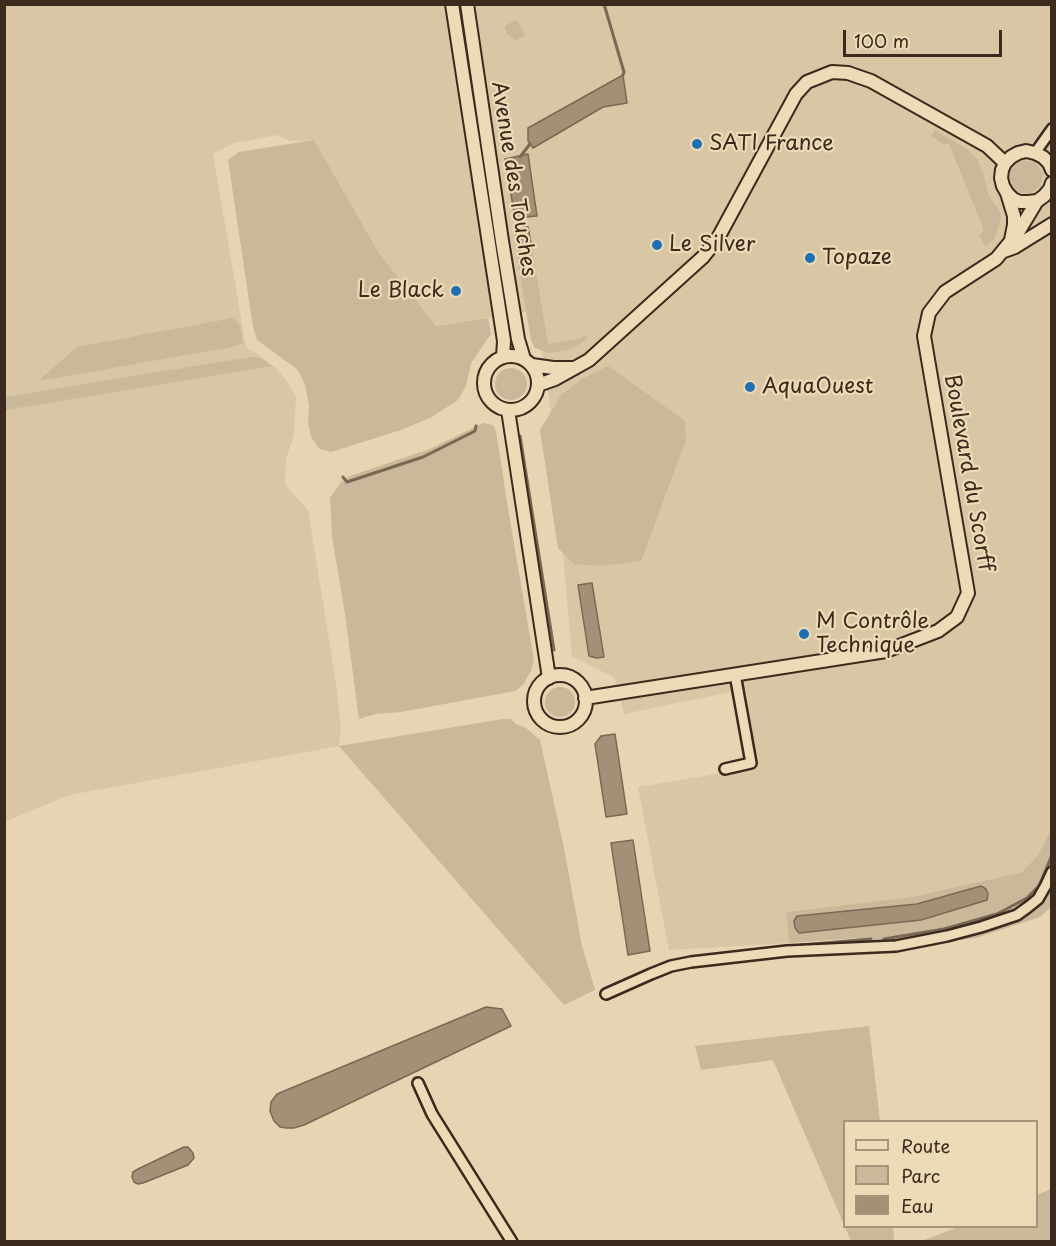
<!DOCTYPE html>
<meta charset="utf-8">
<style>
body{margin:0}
#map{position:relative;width:1056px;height:1246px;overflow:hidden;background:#e6d4b2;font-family:"Playpen Sans",sans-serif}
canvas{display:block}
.frame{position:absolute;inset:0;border:6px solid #3b2a1e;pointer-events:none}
.legend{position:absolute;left:843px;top:1120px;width:195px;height:108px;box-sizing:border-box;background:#eddbb8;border:2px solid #a6947a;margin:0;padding:8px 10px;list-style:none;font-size:18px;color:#3b2a1e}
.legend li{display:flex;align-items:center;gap:12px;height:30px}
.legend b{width:30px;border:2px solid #a6947a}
.scale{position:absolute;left:843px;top:30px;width:159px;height:27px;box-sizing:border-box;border:3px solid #3b2a1e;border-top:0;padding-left:8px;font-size:18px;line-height:21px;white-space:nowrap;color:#3b2a1e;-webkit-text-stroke:4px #eddbb8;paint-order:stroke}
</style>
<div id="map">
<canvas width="1056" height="1246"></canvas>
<div class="frame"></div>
<ul class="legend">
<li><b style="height:8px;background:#eddbb8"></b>Route</li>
<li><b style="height:16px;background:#c9b899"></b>Parc</li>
<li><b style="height:16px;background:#a39177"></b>Eau</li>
</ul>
<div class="scale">100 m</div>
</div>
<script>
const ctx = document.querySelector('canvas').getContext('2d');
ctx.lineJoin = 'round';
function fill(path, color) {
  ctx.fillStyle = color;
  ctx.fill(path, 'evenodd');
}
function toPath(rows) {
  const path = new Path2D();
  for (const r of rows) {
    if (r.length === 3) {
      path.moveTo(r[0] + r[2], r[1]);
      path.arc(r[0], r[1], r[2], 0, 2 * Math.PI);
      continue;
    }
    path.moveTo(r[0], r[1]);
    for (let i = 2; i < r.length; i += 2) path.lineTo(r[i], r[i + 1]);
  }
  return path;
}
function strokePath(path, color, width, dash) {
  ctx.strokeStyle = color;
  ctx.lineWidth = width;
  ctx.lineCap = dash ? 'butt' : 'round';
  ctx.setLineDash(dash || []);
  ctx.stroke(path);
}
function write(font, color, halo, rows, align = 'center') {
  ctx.font = font + ' "Playpen Sans",sans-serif';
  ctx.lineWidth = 4.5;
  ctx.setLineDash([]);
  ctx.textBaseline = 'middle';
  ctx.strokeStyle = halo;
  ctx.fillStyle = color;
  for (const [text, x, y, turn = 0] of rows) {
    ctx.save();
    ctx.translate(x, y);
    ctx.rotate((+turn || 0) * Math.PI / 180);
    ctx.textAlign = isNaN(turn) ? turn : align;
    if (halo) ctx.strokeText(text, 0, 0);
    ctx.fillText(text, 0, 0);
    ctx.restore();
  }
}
fill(toPath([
 [5,5,1051,5,1052,830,1038,855,1022,872,912,897,786,912,789,943,669,950,638,787,757,767,746,689,624,714,615,678,572,656,549,397,535,310,436,326,379,253,314,140,290,141,277,135,234,143,213,154,246,347,274,366,286,380,296,396,294,434,286,459,285,485,308,510,336,683,341,728,339,746,69,795,5,822]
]), '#d8c6a5');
fill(toPath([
 [456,5,462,5,513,336,508,337],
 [517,20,524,32,524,36,516,41,507,34,505,27,508,24],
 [935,130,968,150,979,161,978,163,983,172,988,194,1000,212,1001,218,995,238,986,247,979,235,984,230,949,144,944,145,931,136],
 [314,140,379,253,436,326,488,318,491,334,471,363,466,386,458,400,430,418,401,430,331,452,320,449,311,437,308,422,309,406,305,384,297,369,257,340,253,327,228,160,239,152],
 [1026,177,16],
 [532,248,548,344,579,339,585,335,588,339,571,349,549,353,535,348,531,340,517,258,520,258],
 [233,318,240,325,243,343,232,347,38,381,77,347],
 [251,357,261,358,272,366,5,410,5,397],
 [608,366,685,421,686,440,641,561,600,566,574,564,558,548,540,430,561,395,582,379],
 [511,384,16],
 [483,423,493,425,496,431,508,509,534,660,531,671,523,685,515,691,401,712,376,714,359,719,345,614,332,537,330,498,341,482,350,476,430,449],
 [560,702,15],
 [503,719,511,719,516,724,526,728,540,740,564,848,582,946,595,990,564,1005,339,746],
 [1051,830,1051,907,1040,917,976,938,858,952,857,938,789,943,786,912,912,897,1022,872,1038,855],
 [869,1026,880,1121,844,1122,844,1226,893,1227,894,1241,851,1241,773,1060,701,1070,695,1046],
 [1051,1189,1051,1241,922,1241,959,1227,1036,1226,1037,1195]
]), '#c9b899');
const water = toPath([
 [623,75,627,103,603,107,533,148,528,141,528,128,623,75],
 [528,154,537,216,515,218,505,159,528,154],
 [514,225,528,227,532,248,528,252,529,257,520,258,514,225],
 [592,583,604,657,597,658,589,656,578,585,592,583],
 [615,734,627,814,606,817,595,744,601,736,615,734],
 [633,840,650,951,628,955,611,843,633,840],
 [981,886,986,889,988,894,987,900,921,920,799,933,795,928,794,921,797,916,917,904,981,886],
 [486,1007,502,1009,511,1026,304,1125,294,1128,286,1128,280,1127,274,1121,270,1111,271,1102,277,1094,486,1007],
 [184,1147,188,1147,193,1153,194,1158,188,1165,143,1183,138,1184,134,1182,132,1177,133,1172,138,1169,184,1147]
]);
fill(water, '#a39177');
strokePath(water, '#796853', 1.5);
strokePath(toPath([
 [604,4,624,72,623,75],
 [520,157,530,144],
 [520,436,554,650],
 [343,477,347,482,423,457,475,431,476,426],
 [884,939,944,929,997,914,1027,898,1039,886,1052,855],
 [801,945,871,939]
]), '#796853', 3);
const minor = toPath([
 [1035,153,1052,129],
 [725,769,751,763,735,674],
 [606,994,651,974,671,966,691,962,787,951,896,946,947,936,981,927,1017,915,1028,907,1038,899,1046,885,1052,872],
 [418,1083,432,1114,512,1242]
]);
const tertiary = toPath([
 [452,4,504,341,503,357],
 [467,4,502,241,518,339,524,359],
 [1052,170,1049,163,1043,157,1035,153,1026,151,1018,153,1011,157,1005,163,1002,170,1001,178,1003,186,1007,193,1013,199,1020,202,1028,202,1037,201,1044,196,1050,189,1052,183],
 [1007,193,1014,216,1014,225,1011,240],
 [1004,251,1015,247,1052,224],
 [511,383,27],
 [532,365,553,368,575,368],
 [538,385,555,379,589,360,703,257,718,238,796,94,807,82,832,72,848,73,871,81,987,146,1005,163],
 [508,410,549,678],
 [560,701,26],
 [585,698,886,651,938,631,957,617,968,593,924,336,929,313,945,292,996,259,1001,253,1019,231,1037,201]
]);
strokePath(minor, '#3b2a1e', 14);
strokePath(tertiary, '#3b2a1e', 16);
strokePath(minor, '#eddbb8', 9);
strokePath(tertiary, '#eddbb8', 12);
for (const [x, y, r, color] of [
 [697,144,6,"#1f6fb2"],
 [657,245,6,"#1f6fb2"],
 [810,258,6,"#1f6fb2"],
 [456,291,6,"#1f6fb2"],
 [750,387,6,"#1f6fb2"],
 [804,634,6,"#1f6fb2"]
]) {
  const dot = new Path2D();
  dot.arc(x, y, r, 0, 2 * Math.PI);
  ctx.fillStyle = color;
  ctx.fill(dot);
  strokePath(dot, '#eddbb8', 2);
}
write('21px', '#3b2a1e', '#eddbb8', [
 ["SATI France",709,144],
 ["Le Silver",669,245],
 ["Topaze",822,258],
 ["Le Black",444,291,"right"],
 ["AquaOuest",762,387],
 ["M Contrôle",816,622],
 ["Technique",816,646]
], 'left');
write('21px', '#3b2a1e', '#eddbb8', [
 ["Avenue des Touches",513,179,81],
 ["Boulevard du Scorff",968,473,80]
]);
</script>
